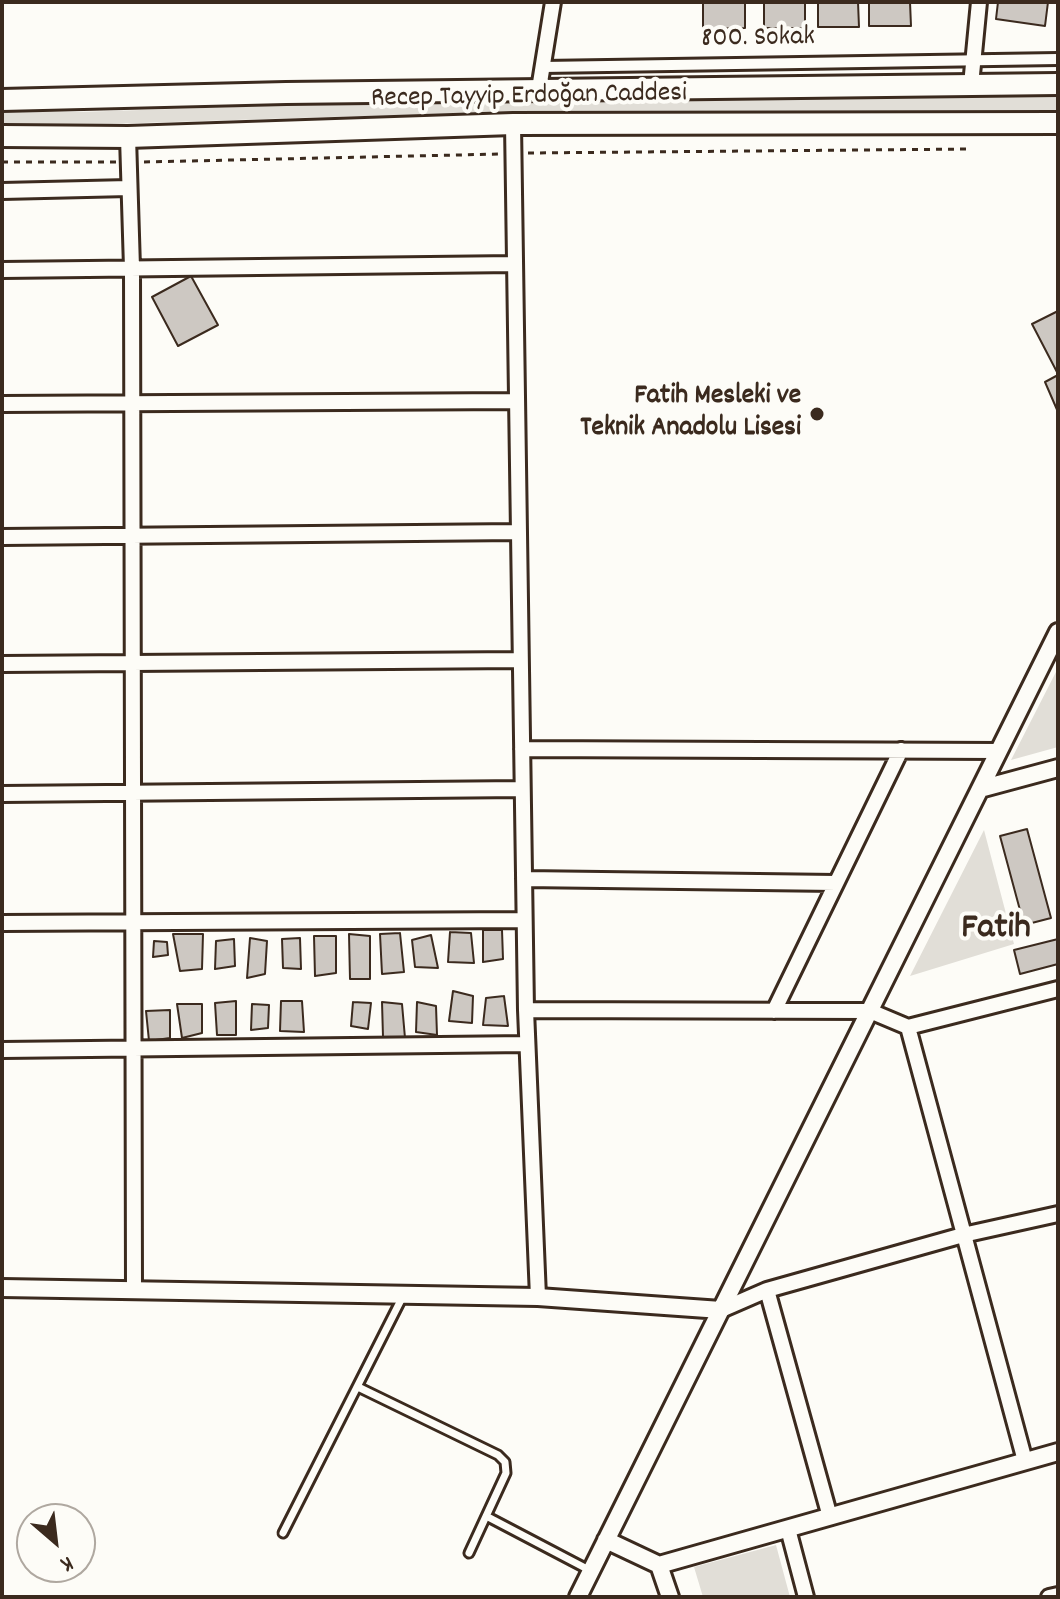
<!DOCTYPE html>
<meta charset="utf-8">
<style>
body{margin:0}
#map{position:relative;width:1060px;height:1599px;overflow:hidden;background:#fdfcf7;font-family:Dekko,sans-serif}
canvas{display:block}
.frame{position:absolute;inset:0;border:4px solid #3b2a1e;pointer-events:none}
.north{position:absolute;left:16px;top:1503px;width:80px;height:80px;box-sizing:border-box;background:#fdfcf7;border:2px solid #afa8a0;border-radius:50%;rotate:152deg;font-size:22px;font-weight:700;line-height:32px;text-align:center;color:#3b2a1e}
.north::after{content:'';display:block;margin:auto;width:28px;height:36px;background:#3b2a1e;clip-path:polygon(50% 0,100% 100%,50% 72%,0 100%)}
</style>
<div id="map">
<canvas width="1060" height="1599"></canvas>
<div class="frame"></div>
<div class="north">K</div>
</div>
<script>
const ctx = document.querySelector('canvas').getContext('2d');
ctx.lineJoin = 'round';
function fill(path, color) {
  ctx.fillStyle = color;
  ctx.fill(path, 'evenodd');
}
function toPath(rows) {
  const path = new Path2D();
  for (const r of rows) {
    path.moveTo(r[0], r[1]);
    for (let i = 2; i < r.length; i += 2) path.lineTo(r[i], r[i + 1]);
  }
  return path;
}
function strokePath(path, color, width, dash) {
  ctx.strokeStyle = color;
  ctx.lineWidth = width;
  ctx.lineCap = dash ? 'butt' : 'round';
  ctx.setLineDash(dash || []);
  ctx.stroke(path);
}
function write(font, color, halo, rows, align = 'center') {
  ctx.font = font + ' Dekko,sans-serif';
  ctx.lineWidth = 8;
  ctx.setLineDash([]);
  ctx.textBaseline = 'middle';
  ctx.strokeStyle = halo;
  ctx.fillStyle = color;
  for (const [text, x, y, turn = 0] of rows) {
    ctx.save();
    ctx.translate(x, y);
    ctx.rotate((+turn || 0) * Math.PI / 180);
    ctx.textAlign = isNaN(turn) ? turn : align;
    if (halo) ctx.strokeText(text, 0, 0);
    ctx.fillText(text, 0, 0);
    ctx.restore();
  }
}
fill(toPath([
 [1058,96,1058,111,361,116,78,125,2,124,2,111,78,112,360,103],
 [1058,668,1058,747,1011,760],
 [984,830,1014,944,910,976],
 [776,1545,790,1597,703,1597,694,1567]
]), '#e1ded7');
const building = toPath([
 [703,2,745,2,745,28,703,29,703,2],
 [764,2,805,2,805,28,764,28,764,2],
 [818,2,858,2,859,27,818,27,818,2],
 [869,2,910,2,911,26,869,26,869,2],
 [998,2,1048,2,1045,26,996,19,998,2],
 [191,276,218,325,178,346,152,297,191,276],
 [1058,311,1058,374,1032,324,1058,311],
 [1058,375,1058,412,1045,382,1058,375],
 [1027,829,1051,918,1024,925,1000,836,1027,829],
 [483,930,502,930,503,959,483,962,483,930],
 [450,932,471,933,474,963,448,962,450,932],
 [400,933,404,972,382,974,380,934,400,933],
 [173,934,203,934,202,969,180,971,173,934],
 [349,934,370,936,370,979,350,979,349,934],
 [431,935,438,968,415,967,412,940,431,935],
 [314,936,336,936,336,973,315,976,314,936],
 [250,938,267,941,265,974,247,978,250,938],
 [300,938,301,969,283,968,282,939,300,938],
 [234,939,235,966,215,969,216,941,234,939],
 [1058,939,1058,964,1020,974,1014,950,1058,939],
 [154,941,167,942,168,955,153,957,154,941],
 [453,991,473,996,472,1023,449,1021,453,991],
 [504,996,508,1026,483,1025,486,998,504,996],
 [236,1001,236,1035,217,1035,215,1003,236,1001],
 [281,1001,302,1001,304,1032,280,1031,281,1001],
 [353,1002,371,1003,368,1029,351,1026,353,1002],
 [382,1002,402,1004,405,1038,383,1037,382,1002],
 [417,1002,436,1006,437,1035,416,1032,417,1002],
 [177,1004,202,1004,202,1033,182,1038,177,1004],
 [252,1004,269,1005,268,1028,251,1030,252,1004],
 [170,1010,170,1038,149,1041,146,1011,170,1010]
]);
fill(building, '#cdc8c2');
strokePath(building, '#3b2a1e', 2);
const service = toPath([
 [358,1387,498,1455,505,1462,506,1473,469,1553],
 [488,1517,591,1571],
 [283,1533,403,1296]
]);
const pedestrian = toPath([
 [543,67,1058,59]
]);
const minor = toPath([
 [971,85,979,2],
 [539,89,553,2],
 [513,124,526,1010,538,1297],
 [128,137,132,268,134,1290],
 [2,191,129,188],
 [2,270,515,264],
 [2,404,516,401],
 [2,537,518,532],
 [2,664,520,660],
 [522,749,999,751],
 [2,794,522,789],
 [524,879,836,883],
 [2,923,524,920],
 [526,1010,870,1011,908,1027,1025,1461],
 [774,1011,901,750],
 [908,1027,1058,989],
 [2,1050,527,1044],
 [767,1290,830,1517],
 [721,1310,767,1290,963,1235,1058,1214],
 [788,1529,806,1597],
 [1049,1597,1058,1595]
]);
const tertiary = toPath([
 [980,789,1058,768],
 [2,1288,538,1297,721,1310],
 [606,1540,659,1565,670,1597],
 [659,1565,1058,1452],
 [578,1597,1058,632]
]);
const primary = toPath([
 [2,100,286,93,1058,84],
 [2,136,128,137,513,124,1058,123]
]);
strokePath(service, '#3b2a1e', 13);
strokePath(pedestrian, '#3b2a1e', 16);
strokePath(minor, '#3b2a1e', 20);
strokePath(tertiary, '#3b2a1e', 22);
strokePath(primary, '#3b2a1e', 26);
strokePath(toPath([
 [528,153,972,149],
 [2,162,117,162],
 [144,162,501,154]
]), '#3b2a1e', 3, [6, 6]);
strokePath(service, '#fdfcf7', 7);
strokePath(pedestrian, '#fdfcf7', 10);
strokePath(minor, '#fdfcf7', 14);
strokePath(tertiary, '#fdfcf7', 16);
strokePath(primary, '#fdfcf7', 20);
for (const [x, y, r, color] of [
 [817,414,8,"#3b2a1e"]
]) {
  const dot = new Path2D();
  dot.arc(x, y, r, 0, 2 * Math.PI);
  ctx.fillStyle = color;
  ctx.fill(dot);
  strokePath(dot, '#fdfcf7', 3);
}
write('28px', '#3b2a1e', '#fdfcf7', [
 ["800. Sokak",758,40,-1],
 ["Recep Tayyip Erdoğan Caddesi",529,98,-1]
]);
write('bold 28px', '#3b2a1e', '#fdfcf7', [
 ["Fatih Mesleki ve",801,398],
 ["Teknik Anadolu Lisesi",801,430]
], 'right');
write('bold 36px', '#3b2a1e', '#fdfcf7', [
 ["Fatih",996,931]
]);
</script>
